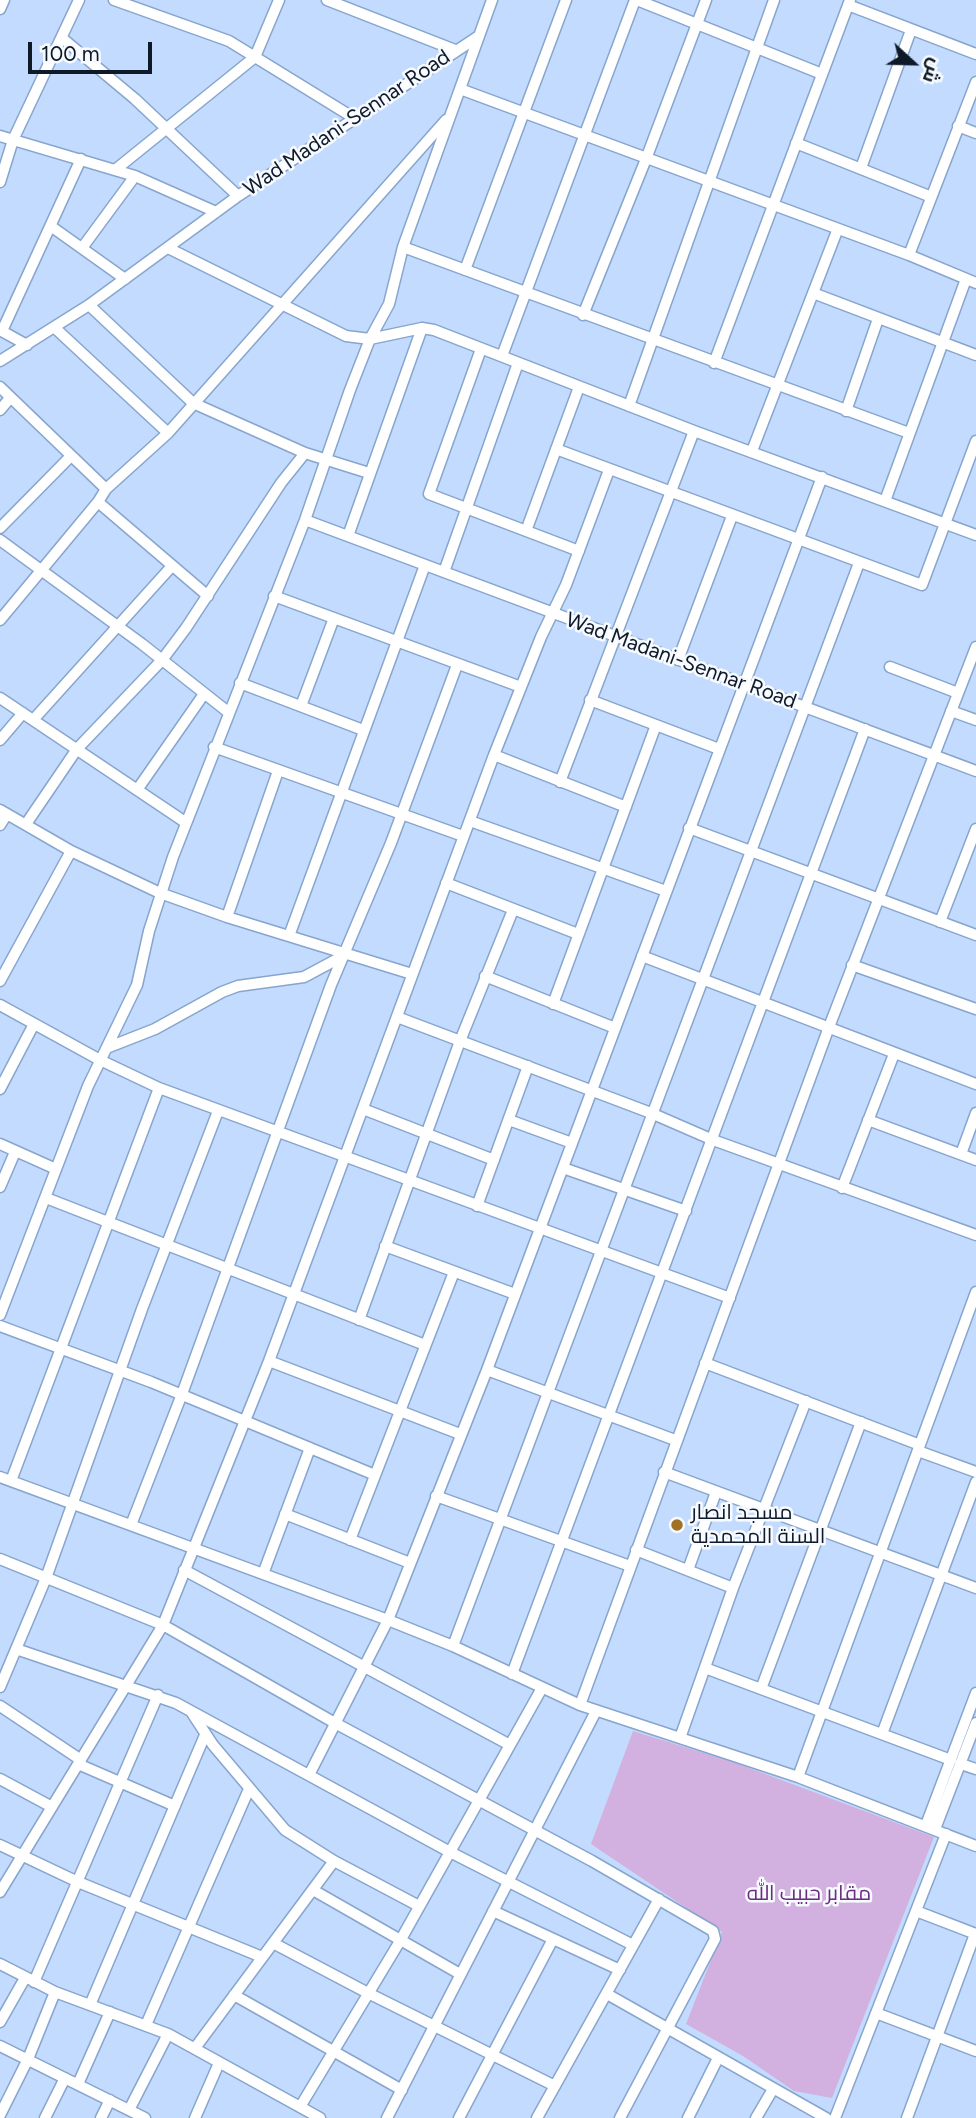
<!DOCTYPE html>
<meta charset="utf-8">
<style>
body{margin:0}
#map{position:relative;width:976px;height:2118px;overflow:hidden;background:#c2dbfe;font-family:Figtree,Cairo,sans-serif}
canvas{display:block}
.north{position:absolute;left:878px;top:28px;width:70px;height:70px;-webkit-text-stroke:5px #f7fbff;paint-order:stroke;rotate:112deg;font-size:19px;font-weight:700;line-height:28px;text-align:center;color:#0f1a29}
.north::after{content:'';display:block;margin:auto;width:24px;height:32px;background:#0f1a29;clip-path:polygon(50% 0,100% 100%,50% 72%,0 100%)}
.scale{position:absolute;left:28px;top:42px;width:124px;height:32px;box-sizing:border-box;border:4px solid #0f1a29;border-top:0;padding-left:9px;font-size:21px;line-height:24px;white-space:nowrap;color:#0f1a29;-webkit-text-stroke:5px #f7fbff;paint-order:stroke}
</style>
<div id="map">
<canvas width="976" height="2118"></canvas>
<div class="north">ش</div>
<div class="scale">100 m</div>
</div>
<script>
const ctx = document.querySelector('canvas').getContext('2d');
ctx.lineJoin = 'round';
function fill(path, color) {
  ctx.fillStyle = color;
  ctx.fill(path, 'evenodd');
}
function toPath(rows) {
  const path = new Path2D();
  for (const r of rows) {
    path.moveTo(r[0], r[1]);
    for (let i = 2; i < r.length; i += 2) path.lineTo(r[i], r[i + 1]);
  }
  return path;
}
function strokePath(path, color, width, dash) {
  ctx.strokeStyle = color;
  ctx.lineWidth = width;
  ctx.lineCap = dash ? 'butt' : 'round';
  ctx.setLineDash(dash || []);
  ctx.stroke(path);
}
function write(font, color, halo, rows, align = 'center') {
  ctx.font = font + ' Figtree,Cairo,sans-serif';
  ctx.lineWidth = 5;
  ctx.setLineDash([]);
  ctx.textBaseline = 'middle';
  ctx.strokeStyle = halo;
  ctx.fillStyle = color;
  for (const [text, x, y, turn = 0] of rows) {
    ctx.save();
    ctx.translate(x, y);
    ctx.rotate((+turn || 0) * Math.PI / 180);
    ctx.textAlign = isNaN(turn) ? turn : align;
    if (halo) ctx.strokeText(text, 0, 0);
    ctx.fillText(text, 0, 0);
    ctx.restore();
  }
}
fill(toPath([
 [633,1731,736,1763,934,1837,832,2098,794,2091,743,2056,686,2024,722,1932,591,1844]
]), '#d2b1e0');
const minor = toPath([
 [114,0,229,41,354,118],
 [327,0,455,50],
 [637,0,822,74],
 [848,5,976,54],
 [0,9,4,0],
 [62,38,135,99,238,196],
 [460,89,909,255,976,283],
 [958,126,976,133],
 [0,136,135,176,216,212],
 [796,143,929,196],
 [861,168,911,30],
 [115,170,255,57,279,0],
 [0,182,13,140,79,0],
 [52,227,125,279],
 [403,247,909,433],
 [82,248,135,176],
 [168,248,346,336,370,339,422,328,434,330,694,431,976,535],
 [909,255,976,82],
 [465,270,566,0],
 [813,293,976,355],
 [89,305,193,403,305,453,369,473],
 [583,315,646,159,706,0],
 [55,328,168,433],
 [0,330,27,345],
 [2,331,81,159],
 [481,349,429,494,579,551],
 [502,356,635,0],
 [0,361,89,305,238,196,479,36],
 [714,363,850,0],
 [0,387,106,489],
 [629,406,774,0],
 [0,410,10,398],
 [846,411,878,319],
 [556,449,922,585,976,441],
 [752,451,837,231],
 [885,501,966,279],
 [98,502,208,596],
 [305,520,976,771],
 [0,528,71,456],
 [526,531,579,387],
 [348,536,422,328],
 [0,540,142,644,228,712],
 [444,572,518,363],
 [274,596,521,687],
 [0,620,98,502,106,489,168,433,446,120],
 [678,660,732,516],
 [890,667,958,693],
 [240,683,363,730],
 [0,698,185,822],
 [590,700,719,749],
 [301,706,334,618],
 [951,711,976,720],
 [33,720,172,566],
 [0,740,23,713],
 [214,747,463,836],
 [494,755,626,807],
 [560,782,694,431],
 [137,790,204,694],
 [0,810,71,851,160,893,227,917,412,974],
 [470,821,666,891],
 [26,824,77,749,162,660,186,628,281,483,305,453],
 [0,825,7,814],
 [689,828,976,935],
 [446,883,578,934],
 [227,917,278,771],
 [940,922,976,829],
 [289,936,425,565],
 [642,956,976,1084],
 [852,965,976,1009],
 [485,976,615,1028],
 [0,981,71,851],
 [553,1004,656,725],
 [0,1005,100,1060,159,1088,730,1298],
 [397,1017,651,1113,713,1140,976,1235],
 [109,1047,155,1029,222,992,238,986,304,977,345,955],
 [0,1089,34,1024],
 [363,1109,494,1160],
 [509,1120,572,1143],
 [868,1120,976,1160],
 [0,1144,56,1169],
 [961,1154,976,1113],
 [563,1168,686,1211],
 [0,1187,15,1152],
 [842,1188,894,1054],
 [46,1198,425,1345],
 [477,1206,528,1066],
 [385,1246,515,1294],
 [0,1315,88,1086,137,985,149,931,173,857,305,520,350,390,370,339,389,304,403,247,492,0],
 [359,1320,460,1041,513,910],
 [0,1326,151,1382,375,1475],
 [269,1361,460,1434],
 [705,1363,920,1445],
 [487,1370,675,1440],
 [918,1451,976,1472],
 [664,1472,976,1588],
 [0,1477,388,1620,453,1646,580,1705,798,1777,976,1846],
 [11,1481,159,1088],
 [436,1496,630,1566],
 [285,1514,410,1563],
 [131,1525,182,1394,331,985,391,843,457,665],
 [350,1540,454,1272],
 [636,1550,733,1588],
 [0,1559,163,1625,335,1723,592,1861,713,1931,715,1939,620,2118],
 [184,1570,510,1745],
 [688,1570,716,1492],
 [263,1574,310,1448],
 [453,1646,859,563],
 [16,1649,176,1703,450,1852,633,1945],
 [705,1668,951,1760],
 [512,1674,865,729],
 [0,1687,46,1578,142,1309,218,1111],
 [761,1689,861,1422],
 [580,1705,829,1027,976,647],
 [0,1706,81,1760],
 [192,1713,213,1745,285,1830,334,1861,419,1906],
 [882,1734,976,1482],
 [680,1738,733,1588,806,1401],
 [78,1764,175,1806],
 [961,1764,976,1769],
 [310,1773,388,1620,487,1370,822,477],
 [798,1777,976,1292],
 [0,1779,52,1807],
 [926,1825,976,1693],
 [935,1829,976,1723],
 [0,1845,78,1882,262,1957],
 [313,1890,460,1974],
 [0,1892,163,1625,269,1361,494,755,541,637,566,585,609,470],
 [493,1911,620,1970],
 [916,1911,976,1934],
 [273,1943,368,1993,555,2086],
 [0,1964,55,1992,168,2034,320,2118],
 [34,1982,158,1695],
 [607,1994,826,2118],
 [234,1995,402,2090],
 [90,2005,205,1735],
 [876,2013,976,2051],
 [0,2022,25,1978],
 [146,2025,249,1789],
 [0,2046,145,2118],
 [195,2048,334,1861],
 [78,2084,110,2012],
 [300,2107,400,1941,542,1688],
 [129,2110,168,2034],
 [0,2115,28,2059,55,1992],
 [45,2118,65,2078],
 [101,2118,110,2100],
 [195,2118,219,2063],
 [387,2118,596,1711],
 [459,2118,553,1939],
 [537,2118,659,1899],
 [688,2118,718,2058],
 [756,2118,773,2089],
 [835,2118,946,1834],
 [907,2118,975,1934]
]);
strokePath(minor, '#87a5cd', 13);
strokePath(minor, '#fff', 10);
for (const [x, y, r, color] of [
 [677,1525,7,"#a07224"]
]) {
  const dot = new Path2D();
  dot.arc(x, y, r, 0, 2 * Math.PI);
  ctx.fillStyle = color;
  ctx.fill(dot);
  strokePath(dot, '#f7fbff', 2.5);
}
write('21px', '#0f1a29', '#f7fbff', [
 ["Wad Madani-Sennar Road",347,123,-34],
 ["Wad Madani-Sennar Road",681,661,20]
]);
write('21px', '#0f1a29', '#f7fbff', [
 ["مسجد انصار",691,1513],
 ["السنة المحمدية",691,1537]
], 'left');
write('21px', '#6b2d81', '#f7fbff', [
 ["مقابر حبيب الله",809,1894]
]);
</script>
